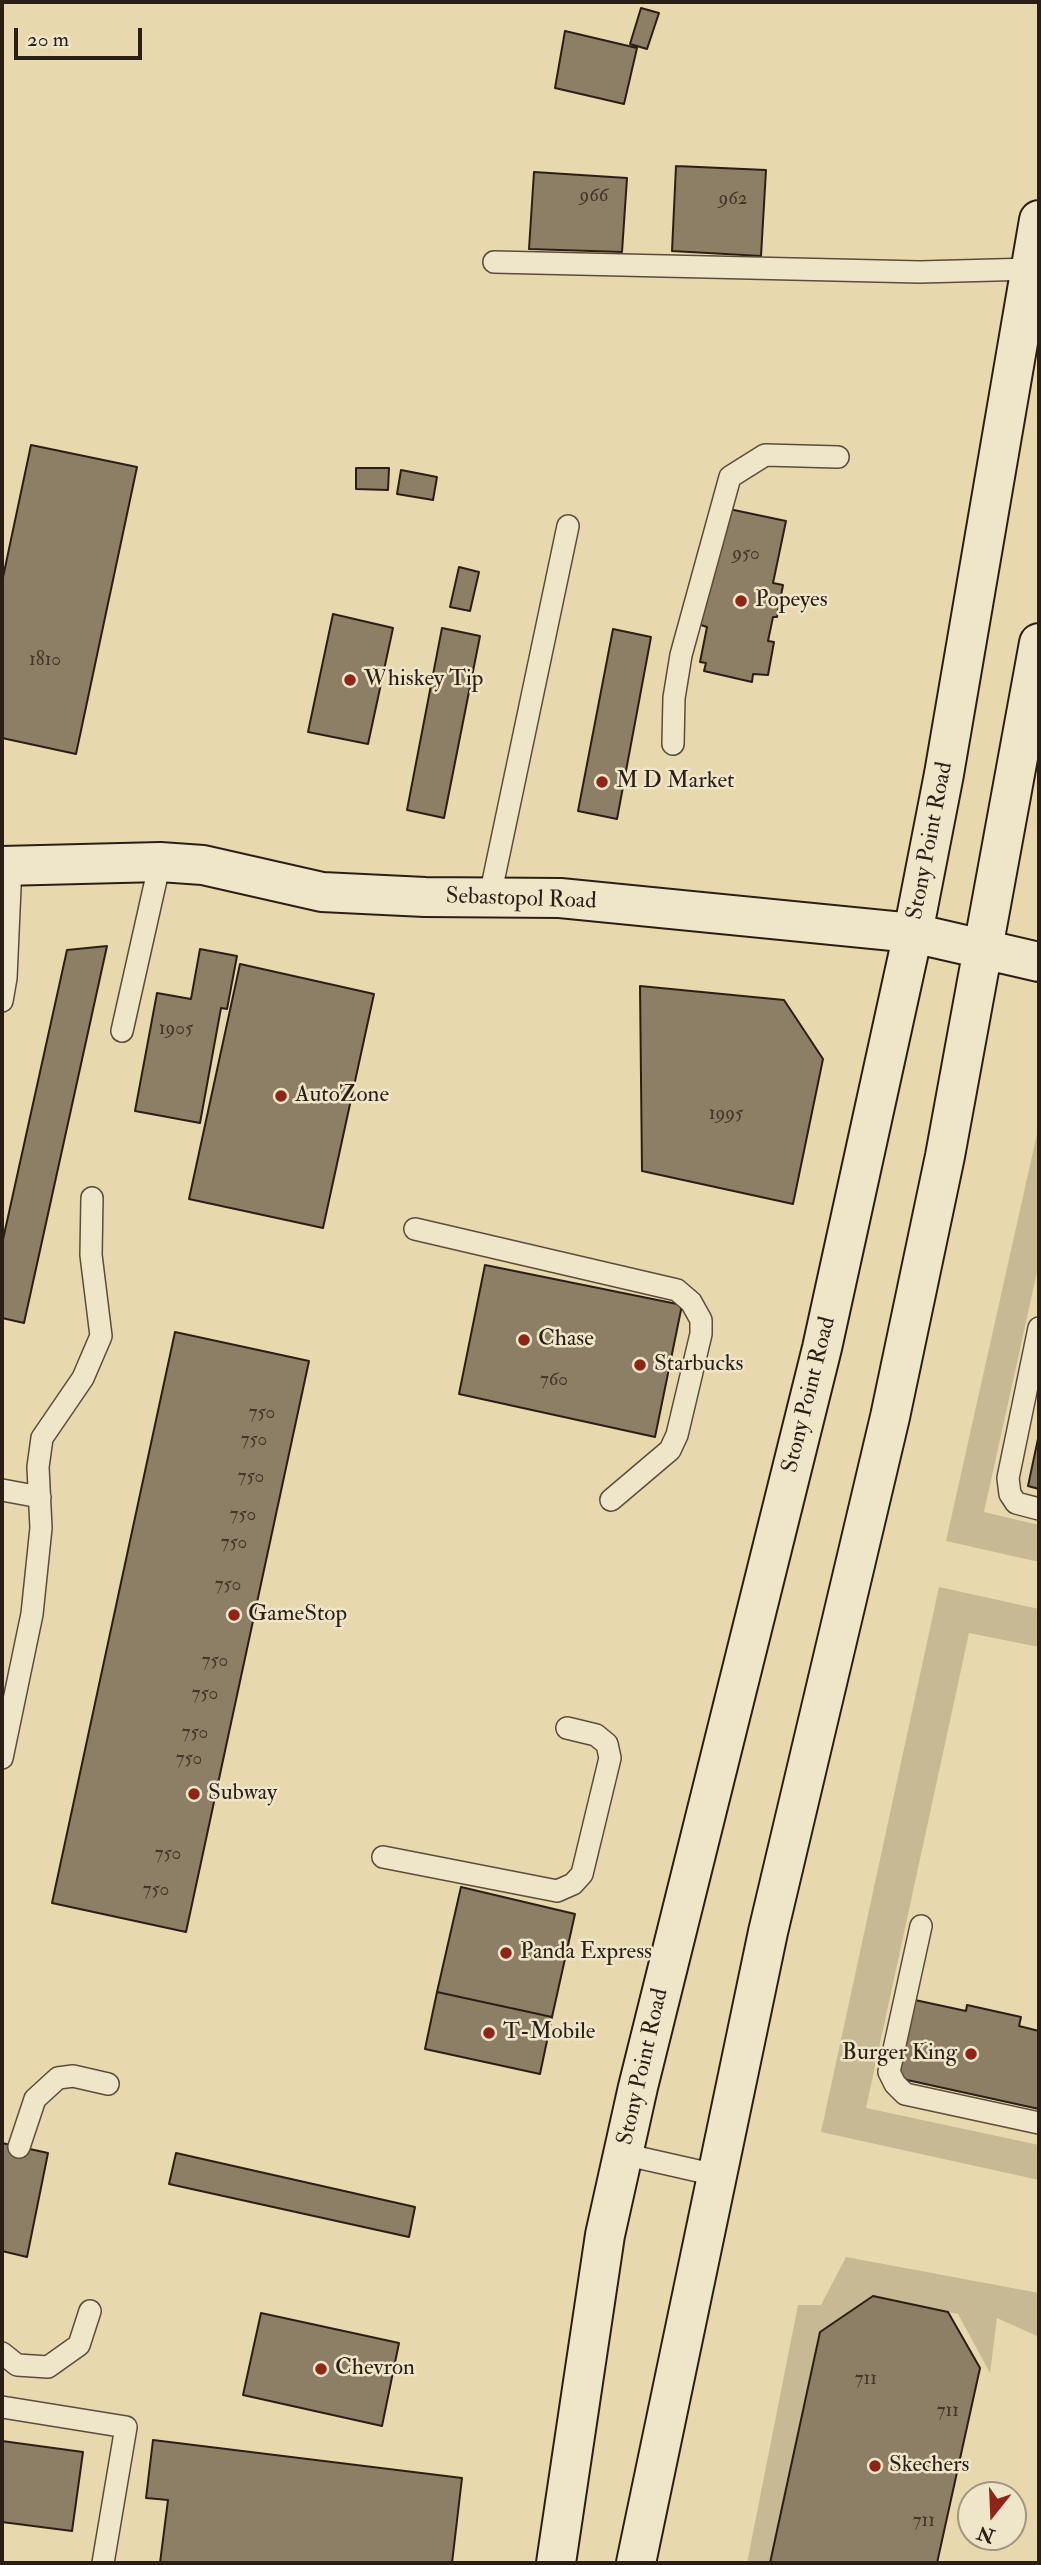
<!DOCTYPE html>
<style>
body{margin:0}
#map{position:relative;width:1041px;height:2565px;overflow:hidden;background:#e7d8ae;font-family:"IM FELL Double Pica",serif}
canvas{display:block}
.frame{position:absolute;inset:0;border:4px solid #2b1f15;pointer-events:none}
.north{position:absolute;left:957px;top:2481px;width:70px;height:70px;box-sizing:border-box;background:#efe6ca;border:2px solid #a19682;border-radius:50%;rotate:198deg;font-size:19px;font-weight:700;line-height:28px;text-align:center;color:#2b1f15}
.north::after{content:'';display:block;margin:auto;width:24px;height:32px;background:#8f2418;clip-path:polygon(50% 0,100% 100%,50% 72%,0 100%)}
.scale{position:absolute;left:14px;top:28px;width:128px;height:32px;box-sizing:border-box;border:4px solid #2b1f15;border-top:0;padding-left:9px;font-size:21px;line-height:24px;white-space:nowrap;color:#2b1f15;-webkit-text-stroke:5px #efe6ca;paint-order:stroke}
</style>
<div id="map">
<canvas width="1041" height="2565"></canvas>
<div class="frame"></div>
<div class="north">N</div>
<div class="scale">20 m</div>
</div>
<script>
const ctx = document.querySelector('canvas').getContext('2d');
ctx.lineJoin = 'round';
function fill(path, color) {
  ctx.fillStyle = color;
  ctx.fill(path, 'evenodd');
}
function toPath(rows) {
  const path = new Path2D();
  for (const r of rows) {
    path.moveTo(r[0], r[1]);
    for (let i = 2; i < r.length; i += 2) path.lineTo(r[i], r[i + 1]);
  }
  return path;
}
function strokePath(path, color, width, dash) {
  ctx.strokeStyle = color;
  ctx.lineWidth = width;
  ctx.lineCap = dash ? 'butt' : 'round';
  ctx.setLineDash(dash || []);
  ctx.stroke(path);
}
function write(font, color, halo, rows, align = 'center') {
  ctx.font = font + ' "IM FELL Double Pica",serif';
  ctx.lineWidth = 5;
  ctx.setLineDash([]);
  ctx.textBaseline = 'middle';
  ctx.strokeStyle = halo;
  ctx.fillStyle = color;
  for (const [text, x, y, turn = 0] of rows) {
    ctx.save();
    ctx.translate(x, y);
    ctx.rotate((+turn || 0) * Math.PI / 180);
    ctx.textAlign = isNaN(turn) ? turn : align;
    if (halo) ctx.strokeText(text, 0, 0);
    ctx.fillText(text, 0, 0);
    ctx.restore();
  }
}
fill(toPath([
 [1039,1125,1039,1263,984,1512,1039,1525,1039,1562,946,1541],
 [939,1587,1039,1609,1039,1647,969,1633,866,2108,1039,2145,1039,2180,821,2132],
 [846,2257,1039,2293,1037,2336,997,2318,990,2373,958,2314,873,2296,820,2332,770,2563,747,2563,798,2305,821,2305]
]), '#c7b994');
const building = toPath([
 [641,8,659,13,647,49,630,44,641,8],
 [565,31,637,48,624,104,555,88,565,31],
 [676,166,766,170,761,256,672,251,676,166],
 [534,172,627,178,622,252,529,249,534,172],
 [31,445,137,467,76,754,2,738,2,582,31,445],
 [356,468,389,468,388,490,356,489,356,468],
 [401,470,437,477,433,500,397,494,401,470],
 [729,509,786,521,773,583,783,585,777,617,773,617,768,641,774,642,768,675,753,674,752,682,704,671,706,663,700,662,707,627,698,624,729,509],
 [459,567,479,572,470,611,450,607,459,567],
 [333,614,393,628,368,744,308,732,333,614],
 [442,628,480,636,444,818,407,810,442,628],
 [613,629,651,637,617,819,578,811,613,629],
 [107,946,24,1323,2,1318,2,1244,67,950,107,946],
 [200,949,237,956,227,1009,221,1008,200,1123,135,1111,157,993,191,999,200,949],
 [240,964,374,994,323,1228,189,1199,240,964],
 [640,986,784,1000,823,1059,793,1204,642,1171,640,986],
 [485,1265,682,1305,655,1437,459,1394,485,1265],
 [175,1332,309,1361,186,1932,52,1903,175,1332],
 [1039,1434,1039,1489,1028,1486,1039,1434],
 [461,1887,575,1914,552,2017,437,1992,461,1887],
 [437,1992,552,2017,540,2074,425,2049,437,1992],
 [915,2000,966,2011,967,2005,1021,2017,1019,2026,1039,2031,1039,2109,898,2078,915,2000],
 [2,2143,48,2153,27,2257,2,2251,2,2143],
 [176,2153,415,2207,409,2237,169,2184,176,2153],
 [873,2296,948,2312,980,2368,937,2563,770,2563,820,2332,873,2296],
 [261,2313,399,2343,382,2426,243,2395,261,2313],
 [153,2440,462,2478,452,2563,160,2563,168,2500,146,2498,153,2440],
 [2,2441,83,2452,72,2531,2,2522,2,2441]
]);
fill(building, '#8d7f65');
strokePath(building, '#2b1f15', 2);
const service = toPath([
 [494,262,920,272,1032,269],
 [673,744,674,698,681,655,730,477,765,455,838,457],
 [490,896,568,526],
 [2,1001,6,978,11,865],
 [122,1031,160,862],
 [415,1229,677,1290,691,1302,701,1320,701,1334,677,1435,670,1450,611,1500],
 [1039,1328,1008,1478,1010,1494,1016,1503,1039,1509],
 [2,1490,40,1497],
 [2,1758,32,1614,41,1528,38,1467,42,1438,83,1378,101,1336,91,1255,92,1198],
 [383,1857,557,1891,573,1884,582,1874,610,1758,607,1744,596,1735,567,1728],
 [921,1926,889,2072,895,2084,905,2094,1039,2123],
 [19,2147,35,2099,58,2078,73,2076,108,2084],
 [623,2154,716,2175],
 [2,2353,17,2365,48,2367,79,2345,90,2311],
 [2,2407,126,2427,103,2563]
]);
const secondary = toPath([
 [2,866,160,862,203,865,322,892,425,897,560,898,913,933,1039,962],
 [556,2563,605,2235,638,2087,822,1348,913,933,944,774,1039,220],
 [636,2563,768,1932,890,1417,945,1156,1039,643]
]);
strokePath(service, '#5a4d3b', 24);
strokePath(secondary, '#2b1f15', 42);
strokePath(service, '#efe6ca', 21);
strokePath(secondary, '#efe6ca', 38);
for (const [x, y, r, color] of [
 [741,601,7,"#8f2418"],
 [350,680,7,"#8f2418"],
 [602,782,7,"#8f2418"],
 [281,1096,7,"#8f2418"],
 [524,1340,7,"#8f2418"],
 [640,1365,7,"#8f2418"],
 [234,1615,7,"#8f2418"],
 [194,1794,7,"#8f2418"],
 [506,1953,7,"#8f2418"],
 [489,2033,7,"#8f2418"],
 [971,2054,7,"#8f2418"],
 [321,2369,7,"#8f2418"],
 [875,2466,7,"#8f2418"]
]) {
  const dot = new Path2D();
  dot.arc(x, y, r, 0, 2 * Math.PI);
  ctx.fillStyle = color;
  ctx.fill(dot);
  strokePath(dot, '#efe6ca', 2.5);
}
write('19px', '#443729', null, [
 ["966",594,197],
 ["962",733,200],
 ["950",746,555],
 ["1810",45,661],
 ["1905",176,1030],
 ["1995",726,1115],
 ["760",554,1381],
 ["750",262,1414],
 ["750",254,1441],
 ["750",251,1478],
 ["750",243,1516],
 ["750",234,1544],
 ["750",228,1586],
 ["750",215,1662],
 ["750",205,1695],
 ["750",195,1734],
 ["750",189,1760],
 ["750",168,1855],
 ["750",156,1891],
 ["711",866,2380],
 ["711",948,2412],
 ["711",924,2522]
]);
write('23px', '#2b1f15', '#efe6ca', [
 ["Popeyes",755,601],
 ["Whiskey Tip",364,680],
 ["M D Market",616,782],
 ["AutoZone",295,1096],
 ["Chase",538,1340],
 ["Starbucks",654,1365],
 ["GameStop",248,1615],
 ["Subway",208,1794],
 ["Panda Express",520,1953],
 ["T-Mobile",503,2033],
 ["Burger King",957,2054,"right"],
 ["Chevron",335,2369],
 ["Skechers",889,2466]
], 'left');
write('23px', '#2b1f15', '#efe6ca', [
 ["Stony Point Road",931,841,-79],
 ["Sebastopol Road",521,900,2],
 ["Stony Point Road",810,1395,-76],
 ["Stony Point Road",644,2067,-77]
]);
</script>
